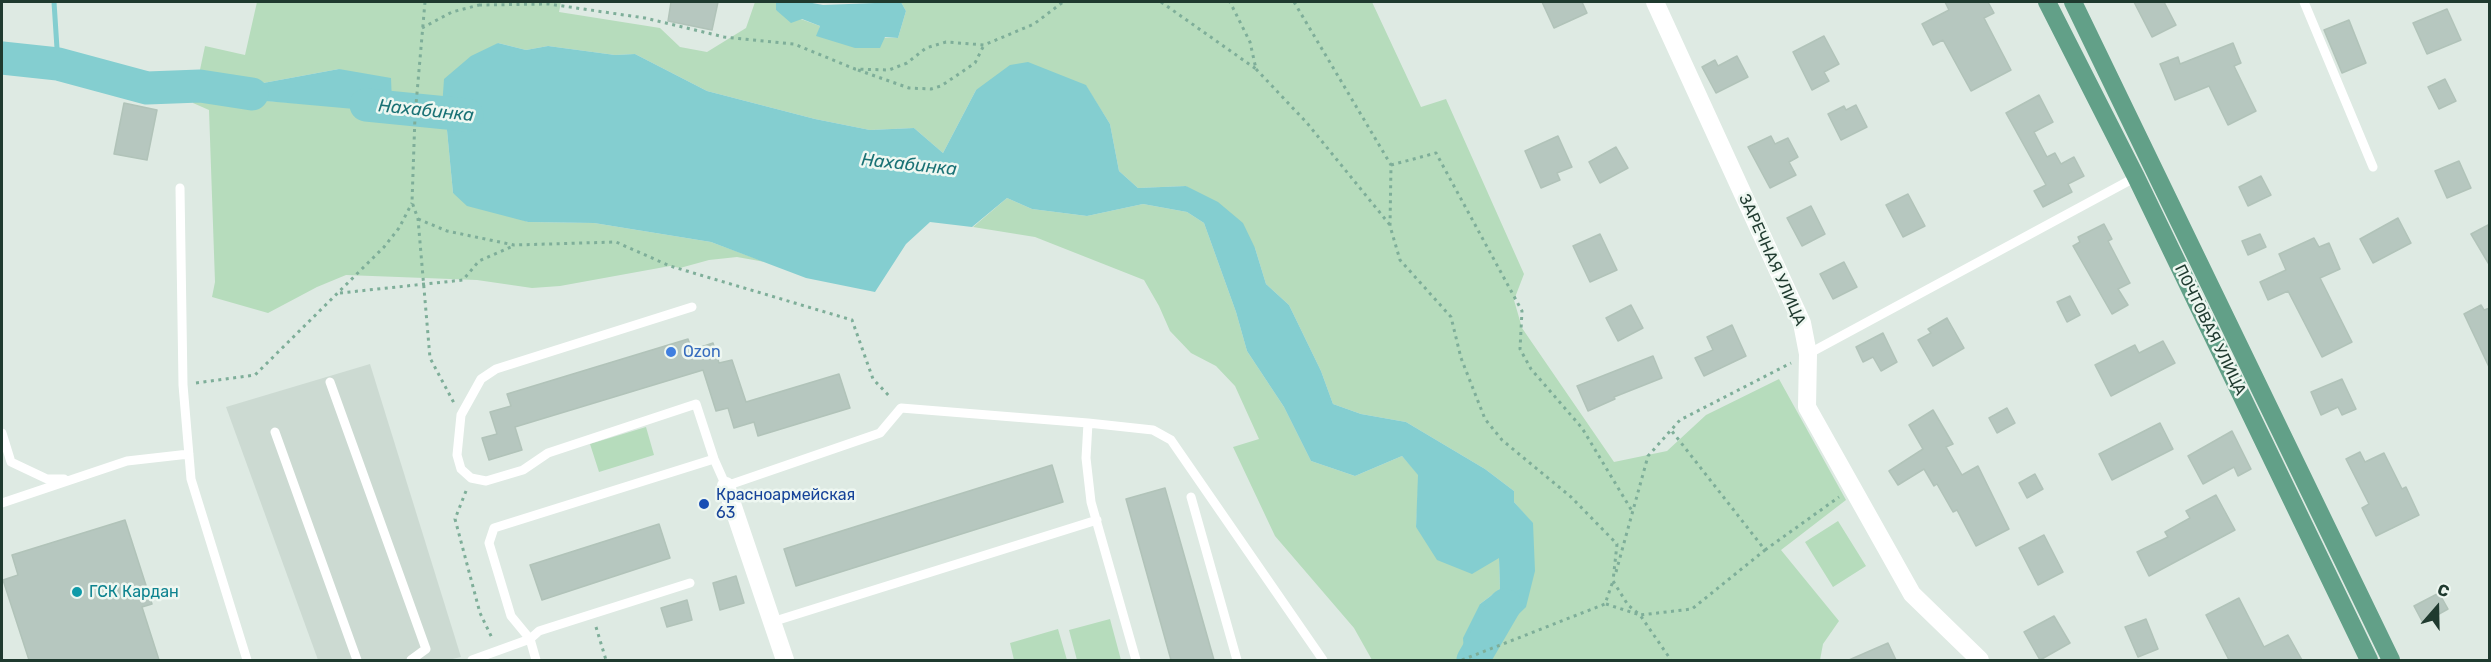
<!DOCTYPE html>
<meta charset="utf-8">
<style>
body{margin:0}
#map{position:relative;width:2491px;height:662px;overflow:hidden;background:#deeae3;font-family:Rubik,sans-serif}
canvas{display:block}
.frame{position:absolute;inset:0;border:3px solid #1f3a2f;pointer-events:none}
.north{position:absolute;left:2407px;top:578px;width:60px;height:60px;-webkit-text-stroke:4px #eef7f1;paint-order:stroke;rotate:20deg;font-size:16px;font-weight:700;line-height:24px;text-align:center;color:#1f3a2f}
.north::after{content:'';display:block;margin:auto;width:21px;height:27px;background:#1f3a2f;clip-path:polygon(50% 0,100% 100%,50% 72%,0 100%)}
</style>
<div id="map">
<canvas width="2491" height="662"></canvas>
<div class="frame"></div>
<div class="north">С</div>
</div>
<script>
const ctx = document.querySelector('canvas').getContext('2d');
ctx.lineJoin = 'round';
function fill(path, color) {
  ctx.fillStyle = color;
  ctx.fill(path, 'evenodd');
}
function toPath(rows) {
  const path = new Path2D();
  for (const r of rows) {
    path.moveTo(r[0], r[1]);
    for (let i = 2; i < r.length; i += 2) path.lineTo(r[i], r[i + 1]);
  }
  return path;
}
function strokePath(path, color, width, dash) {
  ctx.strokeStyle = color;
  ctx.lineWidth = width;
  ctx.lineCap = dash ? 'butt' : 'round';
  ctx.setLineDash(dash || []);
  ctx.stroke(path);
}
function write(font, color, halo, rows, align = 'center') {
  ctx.font = font + ' Rubik,sans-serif';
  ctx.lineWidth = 5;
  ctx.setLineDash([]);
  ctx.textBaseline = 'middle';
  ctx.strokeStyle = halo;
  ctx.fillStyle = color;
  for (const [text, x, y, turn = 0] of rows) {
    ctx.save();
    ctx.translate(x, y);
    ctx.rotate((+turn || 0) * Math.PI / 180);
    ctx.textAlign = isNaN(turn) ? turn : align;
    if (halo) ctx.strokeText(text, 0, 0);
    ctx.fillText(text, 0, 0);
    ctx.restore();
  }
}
fill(toPath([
 [370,364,461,657,448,660,318,660,226,407]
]), '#ccdad2');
fill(toPath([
 [257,2,561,2,559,12,660,28,680,47,707,52,746,28,755,2,776,2,776,10,820,26,817,36,898,38,906,11,901,2,1372,2,1421,107,1446,99,1524,274,1514,300,1522,328,1614,462,1667,451,1706,415,1779,379,1846,500,1781,550,1839,621,1823,644,1820,660,1372,660,1354,628,1275,536,1233,447,1259,439,1235,386,1216,366,1191,353,1170,331,1159,306,1144,280,1035,237,973,227,1007,198,1032,209,1087,216,1143,204,1187,212,1204,223,1236,312,1247,351,1284,407,1311,461,1355,476,1402,456,1419,475,1416,527,1499,557,1500,589,1480,604,1493,639,1532,523,1514,502,1514,491,1485,469,1406,422,1361,414,1333,404,1321,371,1289,305,1266,284,1255,248,1186,186,1138,188,1119,171,1110,124,1086,86,1065,78,976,90,943,153,914,128,870,130,815,119,707,91,635,54,615,55,548,46,526,50,498,43,442,108,422,106,422,115,446,120,453,193,528,222,594,223,711,242,765,262,737,257,709,260,680,268,670,266,560,286,532,288,477,280,346,275,317,287,268,313,212,297,215,282,209,110,193,103,205,46,245,55],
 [339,69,392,102,308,104,254,100,205,92,209,81,247,86],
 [646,427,654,455,599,472,590,444],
 [1838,521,1866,566,1833,587,1805,542],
 [1110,619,1121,660,1077,660,1069,630],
 [1058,629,1067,660,1014,660,1010,643]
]), '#b6dcbc');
fill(toPath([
 [776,2,807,2,823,5,901,2,906,11,898,38,885,37,880,48,855,48,816,36,820,26,802,19,791,23,776,10],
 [498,43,526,50,548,46,615,55,635,54,707,91,815,119,870,130,914,128,943,153,976,90,1010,65,1028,62,1086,85,1110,124,1119,171,1138,188,1186,186,1218,202,1243,223,1255,248,1266,284,1289,305,1321,371,1333,404,1361,414,1406,422,1485,469,1514,491,1514,502,1533,523,1535,571,1526,607,1493,639,1464,652,1463,638,1480,604,1500,589,1499,558,1472,574,1437,560,1416,527,1418,475,1402,456,1355,476,1311,461,1284,407,1247,351,1236,312,1204,223,1187,212,1143,204,1087,216,1032,209,1007,198,972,227,930,222,906,244,875,292,806,278,711,242,594,223,528,222,467,206,453,193,446,120,421,115,422,106,442,108,444,79,471,56],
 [339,69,391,78,392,102,411,105,410,114,254,100,205,92,208,81,247,86]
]), '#84ced0');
strokePath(toPath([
 [54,2,58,64]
]), '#84ced0', 5);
strokePath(toPath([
 [2,58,58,64,147,88,200,86,252,94],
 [366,105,467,115],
 [1473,660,1505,605]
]), '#84ced0', 33);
const building = toPath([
 [671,2,718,2,712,30,668,21,671,2],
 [1542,2,1582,2,1587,13,1554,28,1542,2],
 [1945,2,1988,2,1994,13,1984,18,2011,70,1971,91,1943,40,1933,45,1922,24,1949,10,1945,2],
 [2134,2,2164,2,2176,25,2152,37,2134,2],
 [2447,9,2461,40,2427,54,2413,23,2447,9],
 [2349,20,2366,63,2342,73,2324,30,2349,20],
 [1824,36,1839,64,1824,72,1829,81,1812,90,1793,52,1824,36],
 [2233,43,2241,63,2234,66,2256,111,2228,125,2209,86,2175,100,2160,64,2178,57,2180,64,2233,43],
 [1737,56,1748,77,1716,93,1702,67,1715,60,1718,66,1737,56],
 [2445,79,2456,101,2439,109,2428,87,2445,79],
 [2039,95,2053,122,2034,132,2047,157,2055,153,2061,164,2074,157,2084,176,2068,184,2072,192,2043,207,2034,191,2046,185,2006,113,2039,95],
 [124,103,157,110,147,160,114,154,124,103],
 [1856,105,1867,127,1841,140,1828,114,1844,106,1846,110,1856,105],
 [1558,136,1572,167,1557,173,1560,180,1541,188,1525,151,1558,136],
 [1771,136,1775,144,1788,138,1798,157,1789,162,1796,175,1770,188,1748,147,1771,136],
 [1616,147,1628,168,1600,183,1589,162,1616,147],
 [2459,161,2471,188,2447,198,2435,171,2459,161],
 [2261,176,2271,195,2248,206,2239,187,2261,176],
 [1908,194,1925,226,1903,237,1886,205,1908,194],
 [1811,206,1825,234,1802,246,1787,218,1811,206],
 [2398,218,2411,243,2373,263,2360,239,2398,218],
 [2104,224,2112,239,2108,241,2130,283,2118,289,2128,305,2112,314,2073,246,2080,242,2078,237,2104,224],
 [2490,224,2490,266,2471,234,2490,224],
 [1600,234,1617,270,1590,282,1573,246,1600,234],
 [2260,234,2266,247,2248,255,2242,241,2260,234],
 [2314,238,2319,247,2329,243,2340,269,2320,278,2352,342,2322,357,2288,291,2268,300,2260,282,2286,270,2279,254,2314,238],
 [1844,262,1857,287,1833,299,1820,274,1844,262],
 [2070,296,2080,315,2067,322,2057,302,2070,296],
 [1631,305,1643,328,1618,341,1606,318,1631,305],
 [2481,305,2484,310,2490,308,2490,369,2464,314,2481,305],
 [1947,318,1964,348,1933,366,1918,340,1931,333,1928,329,1947,318],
 [1732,325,1746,356,1704,376,1695,358,1713,350,1707,337,1732,325],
 [1883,333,1897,362,1881,371,1873,357,1863,362,1856,347,1883,333],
 [688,339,692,350,713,343,719,363,732,360,746,402,839,374,850,408,758,436,754,422,734,428,728,408,716,411,703,370,515,427,522,450,489,460,482,438,497,434,490,412,511,406,507,394,688,339],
 [2163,341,2175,363,2111,396,2095,365,2135,345,2139,353,2163,341],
 [1653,356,1662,378,1614,397,1615,399,1588,411,1577,386,1653,356],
 [2342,379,2356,409,2342,415,2338,407,2321,415,2311,392,2342,379],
 [2007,408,2015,423,1997,433,1989,418,2007,408],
 [1933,410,1953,444,1946,447,1962,475,1978,466,2009,529,1976,546,1957,510,1953,512,1937,484,1934,486,1924,469,1898,485,1889,471,1923,449,1909,425,1933,410],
 [2160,423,2173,449,2112,480,2099,454,2160,423],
 [2232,431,2251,469,2238,476,2234,467,2203,484,2188,456,2232,431],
 [2360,452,2365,462,2384,453,2402,489,2406,487,2419,515,2376,536,2362,508,2369,504,2346,459,2360,452],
 [1052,465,1063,502,796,586,784,549,1052,465],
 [2035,474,2043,489,2027,498,2019,483,2035,474],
 [1165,488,1214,660,1171,660,1126,499,1165,488],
 [2216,495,2235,530,2149,576,2137,552,2168,537,2165,532,2190,518,2186,511,2216,495],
 [125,520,152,604,142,607,159,660,29,660,3,580,18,575,12,555,125,520],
 [659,524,670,558,542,600,530,565,659,524],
 [2044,535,2063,572,2038,585,2019,548,2044,535],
 [736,576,744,603,720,610,713,583,736,576],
 [2439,593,2448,609,2423,623,2414,606,2439,593],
 [2239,598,2264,647,2288,635,2302,660,2229,660,2206,615,2239,598],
 [687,600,692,620,667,627,661,608,687,600],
 [2054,616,2070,643,2040,660,2024,632,2054,616],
 [2146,619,2158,649,2138,657,2125,627,2146,619],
 [1888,643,1896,660,1849,660,1888,643]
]);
fill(building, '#b6c7bf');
strokePath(building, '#b1c3b9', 1.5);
strokePath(toPath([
 [425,2,415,116,412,202,418,219,430,358,454,403],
 [1161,2,1256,69,1250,42,1230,2],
 [1294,2,1391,165,1390,226,1400,260,1451,317,1461,358,1485,419,1502,440,1571,497,1617,544,1613,581,1628,605,1640,615,1692,609,1765,550,1671,430],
 [479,5,549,4,645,18,724,37,794,44,855,69,889,70,907,63,926,48,946,42,984,45,1034,24,1063,2],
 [422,28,452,12,479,5,477,2],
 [1256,69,1307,123,1390,225],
 [858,70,909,88,931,89,941,86,975,63,984,45],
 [1391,165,1436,153,1522,311,1520,349,1531,369,1582,428,1632,511],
 [418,219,447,231,514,245,616,242,670,266,852,320,873,379,891,398],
 [340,293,463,280,479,261,513,246],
 [196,383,255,375,384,247,399,228,412,203],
 [466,491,455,519,480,613,492,638],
 [1765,550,1839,497],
 [1616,572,1648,456,1680,420,1791,363],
 [1606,604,1640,615,1671,660],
 [596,627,606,660],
 [1462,660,1605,604,1613,581]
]), '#7eae99', 3, [3, 4.5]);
strokePath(toPath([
 [2304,2,2373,167],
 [180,188,183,385,191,479,247,660],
 [692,307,496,369,481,379,461,415,457,455,461,469,471,478,486,481,523,470,548,453,696,404,714,459,726,486,880,433,901,408,1088,423,1086,458,1091,502,1136,660],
 [1808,354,2136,177],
 [330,382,426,649,411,660],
 [1088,423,1153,430,1171,440,1323,660],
 [275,432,357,660],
 [2,433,11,462,47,479,64,479],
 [1191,497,1237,660],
 [2,503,127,461,189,454],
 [690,583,539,631,530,639,511,616,489,543,494,528,714,459],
 [772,622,1097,520],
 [472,660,530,639,536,660]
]), '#fff', 9);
strokePath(toPath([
 [1655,2,1802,323,1808,354,1807,407,1912,594,1980,660],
 [726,486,785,660]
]), '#fff', 18);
strokePath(toPath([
 [2047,2,2136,177,2369,660],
 [2073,2,2391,660]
]), '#62a088', 18);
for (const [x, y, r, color] of [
 [671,352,6,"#3f7fe0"],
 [704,504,6,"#1a4fb4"],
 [77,592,6,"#0f9aa8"]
]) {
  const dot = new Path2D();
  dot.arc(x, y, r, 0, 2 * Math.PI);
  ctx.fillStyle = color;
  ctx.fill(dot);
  strokePath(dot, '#eef7f1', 2);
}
write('16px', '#1f3a2f', '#eef7f1', [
 ["ЗАРЕЧНАЯ УЛИЦА",1772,260,66],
 ["ПОЧТОВАЯ УЛИЦА",2210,330,64]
]);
write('16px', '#366cbe', '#eef7f1', [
 ["Ozon",683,352]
], 'left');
write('16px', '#164399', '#eef7f1', [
 ["Красноармейская",716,495],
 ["63",716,513]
], 'left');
write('16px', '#0d838f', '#eef7f1', [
 ["ГСК Кардан",89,592]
], 'left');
write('italic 18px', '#1a7275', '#eef7f1', [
 ["Нахабинка",426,111,6],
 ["Нахабинка",909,165,6]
]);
</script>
